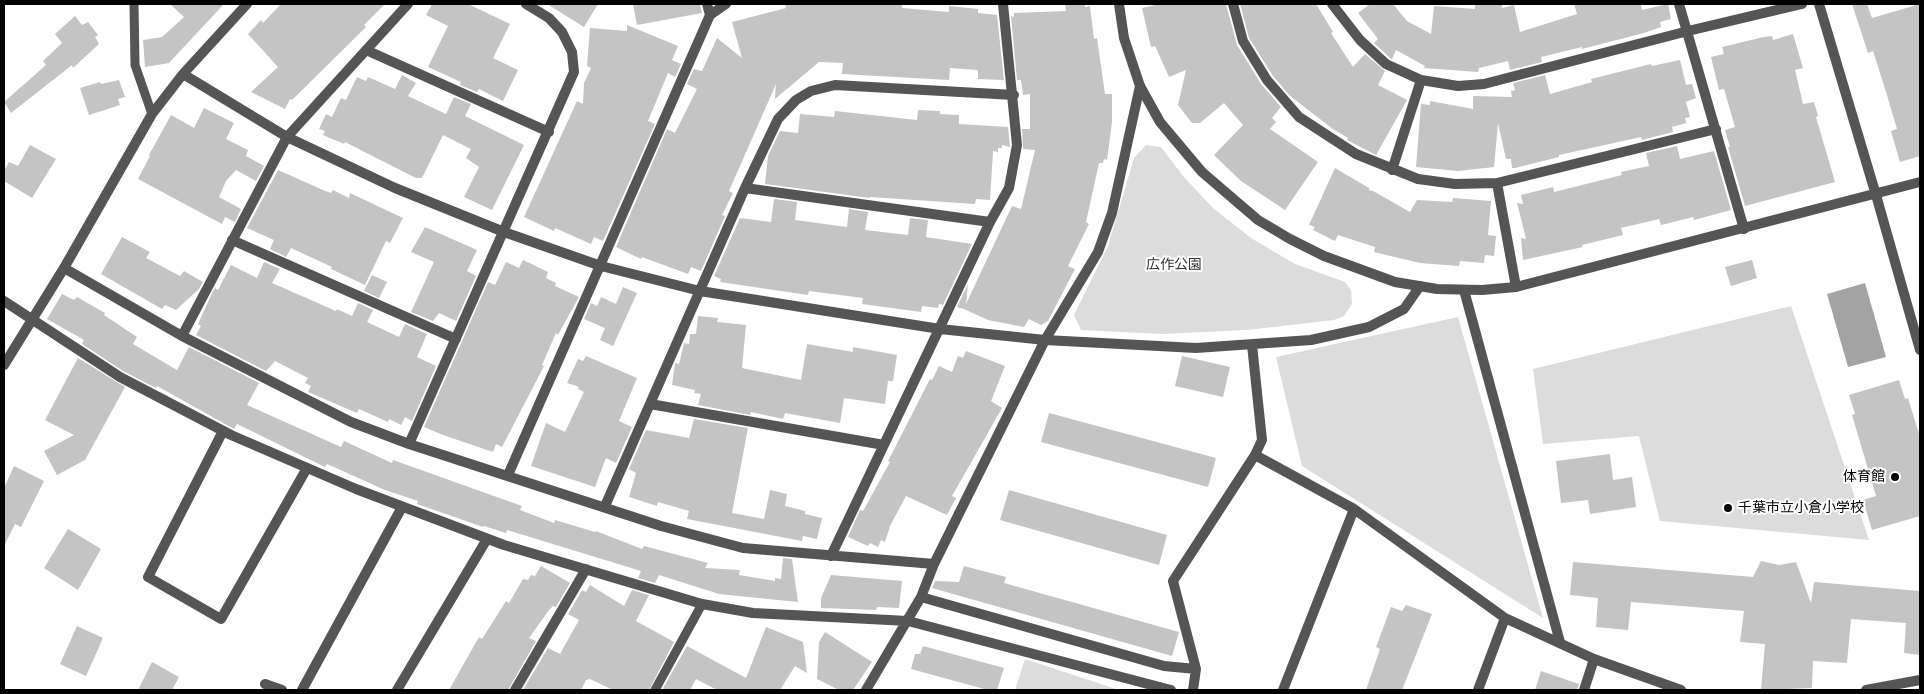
<!DOCTYPE html>
<meta charset="utf-8">
<style>
body{margin:0}
#map{position:relative;width:1924px;height:694px;overflow:hidden;background:#fff;font-family:"Open Sans",sans-serif}
canvas{display:block}
.frame{position:absolute;inset:0;border:5px solid #000;pointer-events:none}
</style>
<div id="map">
<canvas width="1924" height="694"></canvas>
<div class="frame"></div>
</div>
<script>
const ctx = document.querySelector('canvas').getContext('2d');
ctx.lineJoin = 'round';
function fill(path, color) {
  ctx.fillStyle = color;
  ctx.fill(path, 'evenodd');
}
function toPath(rows) {
  const path = new Path2D();
  for (const r of rows) {
    path.moveTo(r[0], r[1]);
    for (let i = 2; i < r.length; i += 2) path.lineTo(r[i], r[i + 1]);
  }
  return path;
}
function strokePath(path, color, width, dash) {
  ctx.strokeStyle = color;
  ctx.lineWidth = width;
  ctx.lineCap = dash ? 'butt' : 'round';
  ctx.setLineDash(dash || []);
  ctx.stroke(path);
}
function write(font, color, halo, rows, align = 'center') {
  ctx.font = font + ' "Open Sans","Noto Sans JP",sans-serif';
  ctx.lineWidth = 4;
  ctx.setLineDash([]);
  ctx.textBaseline = 'middle';
  ctx.strokeStyle = halo;
  ctx.fillStyle = color;
  for (const [text, x, y, turn = 0] of rows) {
    ctx.save();
    ctx.translate(x, y);
    ctx.rotate((+turn || 0) * Math.PI / 180);
    ctx.textAlign = isNaN(turn) ? turn : align;
    if (halo) ctx.strokeText(text, 0, 0);
    ctx.fillText(text, 0, 0);
    ctx.restore();
  }
}
fill(toPath([
 [1146,145,1161,147,1183,176,1213,208,1251,238,1295,264,1345,282,1351,290,1352,304,1344,316,1334,320,1247,330,1161,334,1081,330,1074,315,1108,246,1134,158],
 [1791,306,1869,540,1660,521,1639,436,1543,444,1533,369],
 [1458,317,1543,618,1302,466,1276,357],
 [1025,659,1119,690,1015,690]
]), '#dcdcdc');
fill(toPath([
 [1865,283,1886,357,1848,367,1827,294]
]), '#a3a3a3');
fill(toPath([
 [170,4,224,4,169,63,145,67,143,40,162,37,184,17],
 [281,4,385,4,364,25,366,27,292,100,290,99,285,109,251,92,278,67,248,34,261,20,263,23],
 [432,4,468,4,510,24,493,58,518,70,503,101,479,89,477,92,460,85,461,82,428,67,448,26,426,15],
 [547,4,598,4,584,27],
 [633,4,700,4,702,13,637,25],
 [785,4,902,4,902,8,949,12,949,6,978,9,978,13,997,15,1004,80,978,79,978,70,950,68,949,80,842,74,843,63,819,62,775,99,776,84,729,191,733,193,722,215,725,216,701,271,691,267,688,274,642,257,641,259,616,247,667,129,675,133,697,89,687,84,694,69,702,71,717,38,742,58,732,22,786,8],
 [1065,4,1085,4,1085,7,1090,6,1094,39,1097,38,1105,94,1112,94,1112,122,1107,160,1104,159,1103,163,1099,163,1086,222,1089,224,1068,266,1075,269,1048,321,1041,325,1029,319,1024,327,988,320,964,309,957,307,968,284,966,304,1012,206,1021,209,1035,150,1023,149,1022,129,1030,129,1030,94,1023,95,1021,80,1017,80,1011,16,1014,17,1014,13,1066,11],
 [1160,4,1226,4,1237,45,1261,84,1281,107,1272,118,1276,122,1270,129,1318,162,1285,210,1241,181,1214,155,1243,125,1224,103,1200,123,1192,123,1178,105,1186,70,1169,77,1155,46,1151,47,1142,8],
 [1240,4,1316,4,1333,32,1331,33,1353,67,1365,54,1385,71,1378,85,1407,100,1376,155,1347,140,1348,138,1333,129,1290,96,1273,76,1249,38],
 [1370,4,1393,4,1407,21,1431,34,1434,6,1475,9,1475,4,1502,4,1502,8,1514,5,1520,32,1577,14,1574,4,1641,4,1642,10,1668,4,1671,19,1660,22,1661,27,1644,33,1582,49,1582,47,1541,57,1542,62,1510,70,1508,61,1479,68,1478,72,1424,68,1425,66,1396,50,1392,59,1390,58,1374,43,1378,39,1358,13],
 [1852,4,1867,4,1872,18,1920,4,1920,156,1900,162,1891,131,1897,129,1886,92,1873,51,1868,53],
 [75,16,82,25,88,22,98,35,95,37,99,44,73,68,72,65,11,113,4,102,46,65,43,61,62,43,55,34],
 [627,25,678,46,672,60,681,64,675,77,668,73,648,121,655,124,603,241,594,237,591,244,555,228,554,231,524,217,577,101,583,104,584,83,591,68,587,66,590,28,627,31],
 [1793,34,1803,68,1795,70,1803,104,1814,102,1818,116,1816,117,1835,182,1745,206,1728,147,1730,147,1725,130,1735,127,1724,89,1719,90,1711,57,1724,54,1722,47,1764,37,1772,36,1773,40],
 [1680,60,1686,85,1692,84,1696,98,1686,102,1690,117,1685,118,1686,123,1672,127,1673,132,1642,140,1641,137,1559,155,1559,157,1515,168,1512,168,1511,159,1506,159,1498,123,1494,167,1458,171,1416,167,1421,104,1430,105,1430,101,1473,109,1473,96,1512,97,1511,91,1515,90,1513,83,1545,75,1550,94,1592,82,1591,79,1651,64,1652,66],
 [402,75,416,83,408,96,446,114,454,97,471,104,465,116,524,145,492,210,464,197,479,167,466,158,471,149,443,135,422,178,416,178,345,142,344,144,323,135,325,131,319,129,326,114,332,117,341,98,346,100,357,77,366,81,368,77,395,89],
 [119,80,125,97,118,99,120,105,89,115,80,88,100,82,101,84],
 [204,108,234,123,226,139,248,150,246,156,264,166,256,181,236,170,226,181,219,197,241,209,235,222,225,217,222,224,138,179,150,156,149,155,171,115,194,128],
 [918,110,940,111,940,114,959,115,959,124,1008,127,1010,147,1002,145,1002,148,998,148,998,152,993,151,990,200,976,199,975,204,870,197,870,198,765,184,768,156,780,131,798,133,800,114,834,117,835,111,917,120],
 [30,145,56,159,32,198,4,181,4,171,9,162,18,166],
 [1677,146,1680,159,1714,151,1731,210,1694,220,1693,217,1661,225,1659,219,1621,228,1623,235,1582,245,1583,247,1523,260,1521,238,1526,239,1517,203,1523,204,1521,195,1553,187,1554,192,1622,175,1621,172,1649,166,1646,153],
 [1335,168,1369,188,1369,190,1373,191,1410,212,1417,200,1452,202,1453,198,1491,201,1488,235,1496,236,1494,256,1485,255,1484,263,1460,261,1459,266,1420,263,1374,252,1375,247,1338,235,1335,241,1313,230,1315,227,1309,225],
 [278,170,323,190,331,193,333,190,349,198,350,193,403,218,390,243,386,241,365,285,331,269,332,267,291,248,286,257,270,249,274,240,247,228],
 [774,199,797,202,795,220,847,227,849,209,868,212,865,230,908,235,910,218,928,220,926,237,972,244,943,305,939,304,938,308,922,306,921,312,862,304,863,298,809,291,808,295,720,282,721,279,714,276,740,218,771,222],
 [425,227,477,250,467,271,476,276,456,321,439,313,433,321,411,312,434,262,411,252],
 [122,237,150,252,146,258,180,276,184,271,203,282,199,289,176,310,165,305,162,309,101,274],
 [523,260,548,272,546,278,556,283,555,286,579,297,558,335,556,333,542,365,544,366,502,447,496,444,493,452,443,435,424,427,488,282,495,285,506,262,519,268],
 [1752,260,1757,278,1731,286,1725,267],
 [264,262,280,269,272,283,336,311,337,309,352,316,358,303,373,310,367,322,399,337,405,324,427,334,417,357,436,366,412,421,405,417,401,425,389,419,388,422,359,409,357,413,308,392,311,386,305,383,308,378,275,361,266,371,196,335,201,326,198,324,212,293,215,288,218,290,231,265,257,278],
 [372,275,387,282,379,298,364,291],
 [623,287,637,293,613,346,600,340,605,328,584,319,591,303,597,306,601,297,616,304],
 [62,294,74,300,77,297,105,313,104,315,137,337,133,344,177,370,189,347,259,383,247,405,341,447,344,441,392,463,393,460,522,506,520,510,554,523,555,520,595,532,596,531,642,549,644,546,708,563,705,568,740,570,739,575,775,581,775,578,781,579,783,558,792,559,798,602,719,594,659,575,655,583,638,578,641,571,507,530,506,533,484,526,483,527,417,504,418,501,385,490,327,464,325,467,237,424,234,429,157,386,156,388,123,371,82,344,84,340,47,319],
 [698,316,718,318,717,322,746,325,742,368,801,380,807,344,853,352,853,347,897,355,893,381,888,381,885,404,844,398,840,423,785,413,783,419,751,412,750,415,698,405,701,394,694,393,695,390,672,385,675,363,679,364,684,343,689,344,690,334,696,334],
 [966,351,1005,366,991,401,1002,408,952,496,956,498,947,515,906,496,890,526,885,542,881,540,878,547,870,543,868,546,848,537,860,510,863,511,890,462,888,461,930,379,932,380,939,366,952,372,958,356,963,358],
 [586,356,637,378,619,421,632,427,616,463,606,458,595,487,531,466,546,423,565,432,584,392,578,389,579,387,567,383,578,359,583,361],
 [1182,356,1230,367,1223,397,1175,386],
 [78,358,125,387,85,460,57,475,44,451,74,435,45,420],
 [1899,380,1905,399,1908,398,1920,437,1920,516,1872,530,1863,500,1876,496,1852,415,1855,414,1849,395],
 [1049,413,1216,458,1208,487,1041,442],
 [694,419,748,428,732,513,764,519,770,490,787,494,785,506,805,511,805,514,822,518,817,539,803,536,802,541,687,519,689,511,658,502,657,506,629,497,636,473,629,469,646,430,689,438],
 [1610,454,1613,480,1632,477,1636,507,1590,514,1588,500,1561,503,1556,461],
 [14,466,44,481,21,527,15,524,4,546,4,488],
 [1009,490,1167,535,1159,565,1000,520],
 [68,529,101,549,78,590,44,568],
 [1761,561,1779,565,1796,562,1811,603,1814,582,1920,591,1920,655,1904,653,1906,623,1851,619,1847,663,1813,661,1812,688,1761,690,1765,644,1740,642,1744,611,1631,602,1628,630,1596,627,1598,598,1570,595,1573,562,1753,577],
 [541,566,570,583,556,607,553,606,549,610,529,638,536,641,508,690,449,690,479,637,482,639,506,601,509,603,523,579,528,580,531,575,535,576],
 [964,566,1006,577,1004,583,1179,632,1172,656,932,588,935,581,959,582],
 [831,575,902,581,899,608,877,607,876,610,821,608,821,598],
 [590,585,624,606,632,590,649,595,636,621,674,642,649,690,613,690,590,679,586,680,581,690,523,690,548,648,560,654,579,620,568,614,582,590,586,592],
 [1406,605,1432,614,1402,690,1366,690,1380,649,1376,647,1391,607,1402,611],
 [77,626,103,638,86,676,60,664],
 [766,627,803,642,807,673,795,666,780,690,717,690,696,679,690,690,662,690,687,646,746,678],
 [825,632,872,662,853,690,839,690,817,679,819,642],
 [923,646,1004,668,997,690,988,690,911,669,915,654,920,654],
 [152,662,179,677,172,690,138,690],
 [1541,671,1579,684,1577,690,1535,690]
]), '#c4c4c4');
strokePath(toPath([
 [134,4,135,65,152,114],
 [655,690,702,604]
]), '#555', 9);
strokePath(toPath([
 [707,4,710,15],
 [1233,4,1243,41,1267,80,1299,117,1356,154,1418,179,1455,184,1497,183,1716,129],
 [1332,4,1360,40,1386,64,1421,80,1458,86,1484,84,1688,31,1802,4],
 [1679,4,1744,229],
 [366,50,549,132],
 [183,74,287,137,395,188,504,232,601,266,700,291,940,329,1045,340,1196,348,1311,340,1369,327,1404,309,1420,286],
 [1392,170,1421,80],
 [1497,183,1516,287],
 [745,188,990,222],
 [1876,195,1920,350],
 [232,240,456,339],
 [64,268,182,336,351,422,409,444,661,526,743,548,934,564],
 [1464,290,1560,642],
 [4,301,120,377,231,435,356,489,504,545,702,604,753,613,908,621,1171,690],
 [182,336,287,137,408,4],
 [4,365,64,268,152,114,183,74,247,4],
 [650,404,884,445],
 [223,431,148,577,221,619,307,468],
 [409,444,574,72,572,52,562,32,549,18,526,4],
 [1255,455,1354,509,1505,618,1594,659,1681,690],
 [508,475,710,15,726,4],
 [605,506,745,188,778,119,796,100,811,91,835,85,1014,95],
 [831,556,990,222,1009,188,1017,145,1003,4],
 [921,597,1164,666,1196,669],
 [265,684,282,690],
 [302,690,402,507],
 [397,690,487,539],
 [515,690,586,569],
 [866,690,921,597,934,564,1045,340,1098,252,1112,213,1140,86],
 [1193,690,1196,669,1173,581,1255,455,1262,440,1252,345],
 [1283,690,1354,509],
 [1478,690,1505,618],
 [1584,690,1594,659],
 [1866,690,1920,680]
]), '#555', 10);
strokePath(toPath([
 [1119,4,1124,38,1140,86,1160,122,1202,172,1258,220,1290,239,1324,256,1395,282,1437,289,1482,290,1516,287,1920,182],
 [1819,4,1876,195]
]), '#555', 10);
for (const [x, y, r, color] of [
 [1895,477,5,"#000"],
 [1728,508,5,"#000"]
]) {
  const dot = new Path2D();
  dot.arc(x, y, r, 0, 2 * Math.PI);
  ctx.fillStyle = color;
  ctx.fill(dot);
  strokePath(dot, '#fff', 2);
}
write('14px', '#333', '#fff', [
 ["広作公園",1174,265]
]);
write('14px', '#000', '#fff', [
 ["体育館",1885,477],
 ["千葉市立小倉小学校",1738,508,"left"]
], 'right');
</script>
